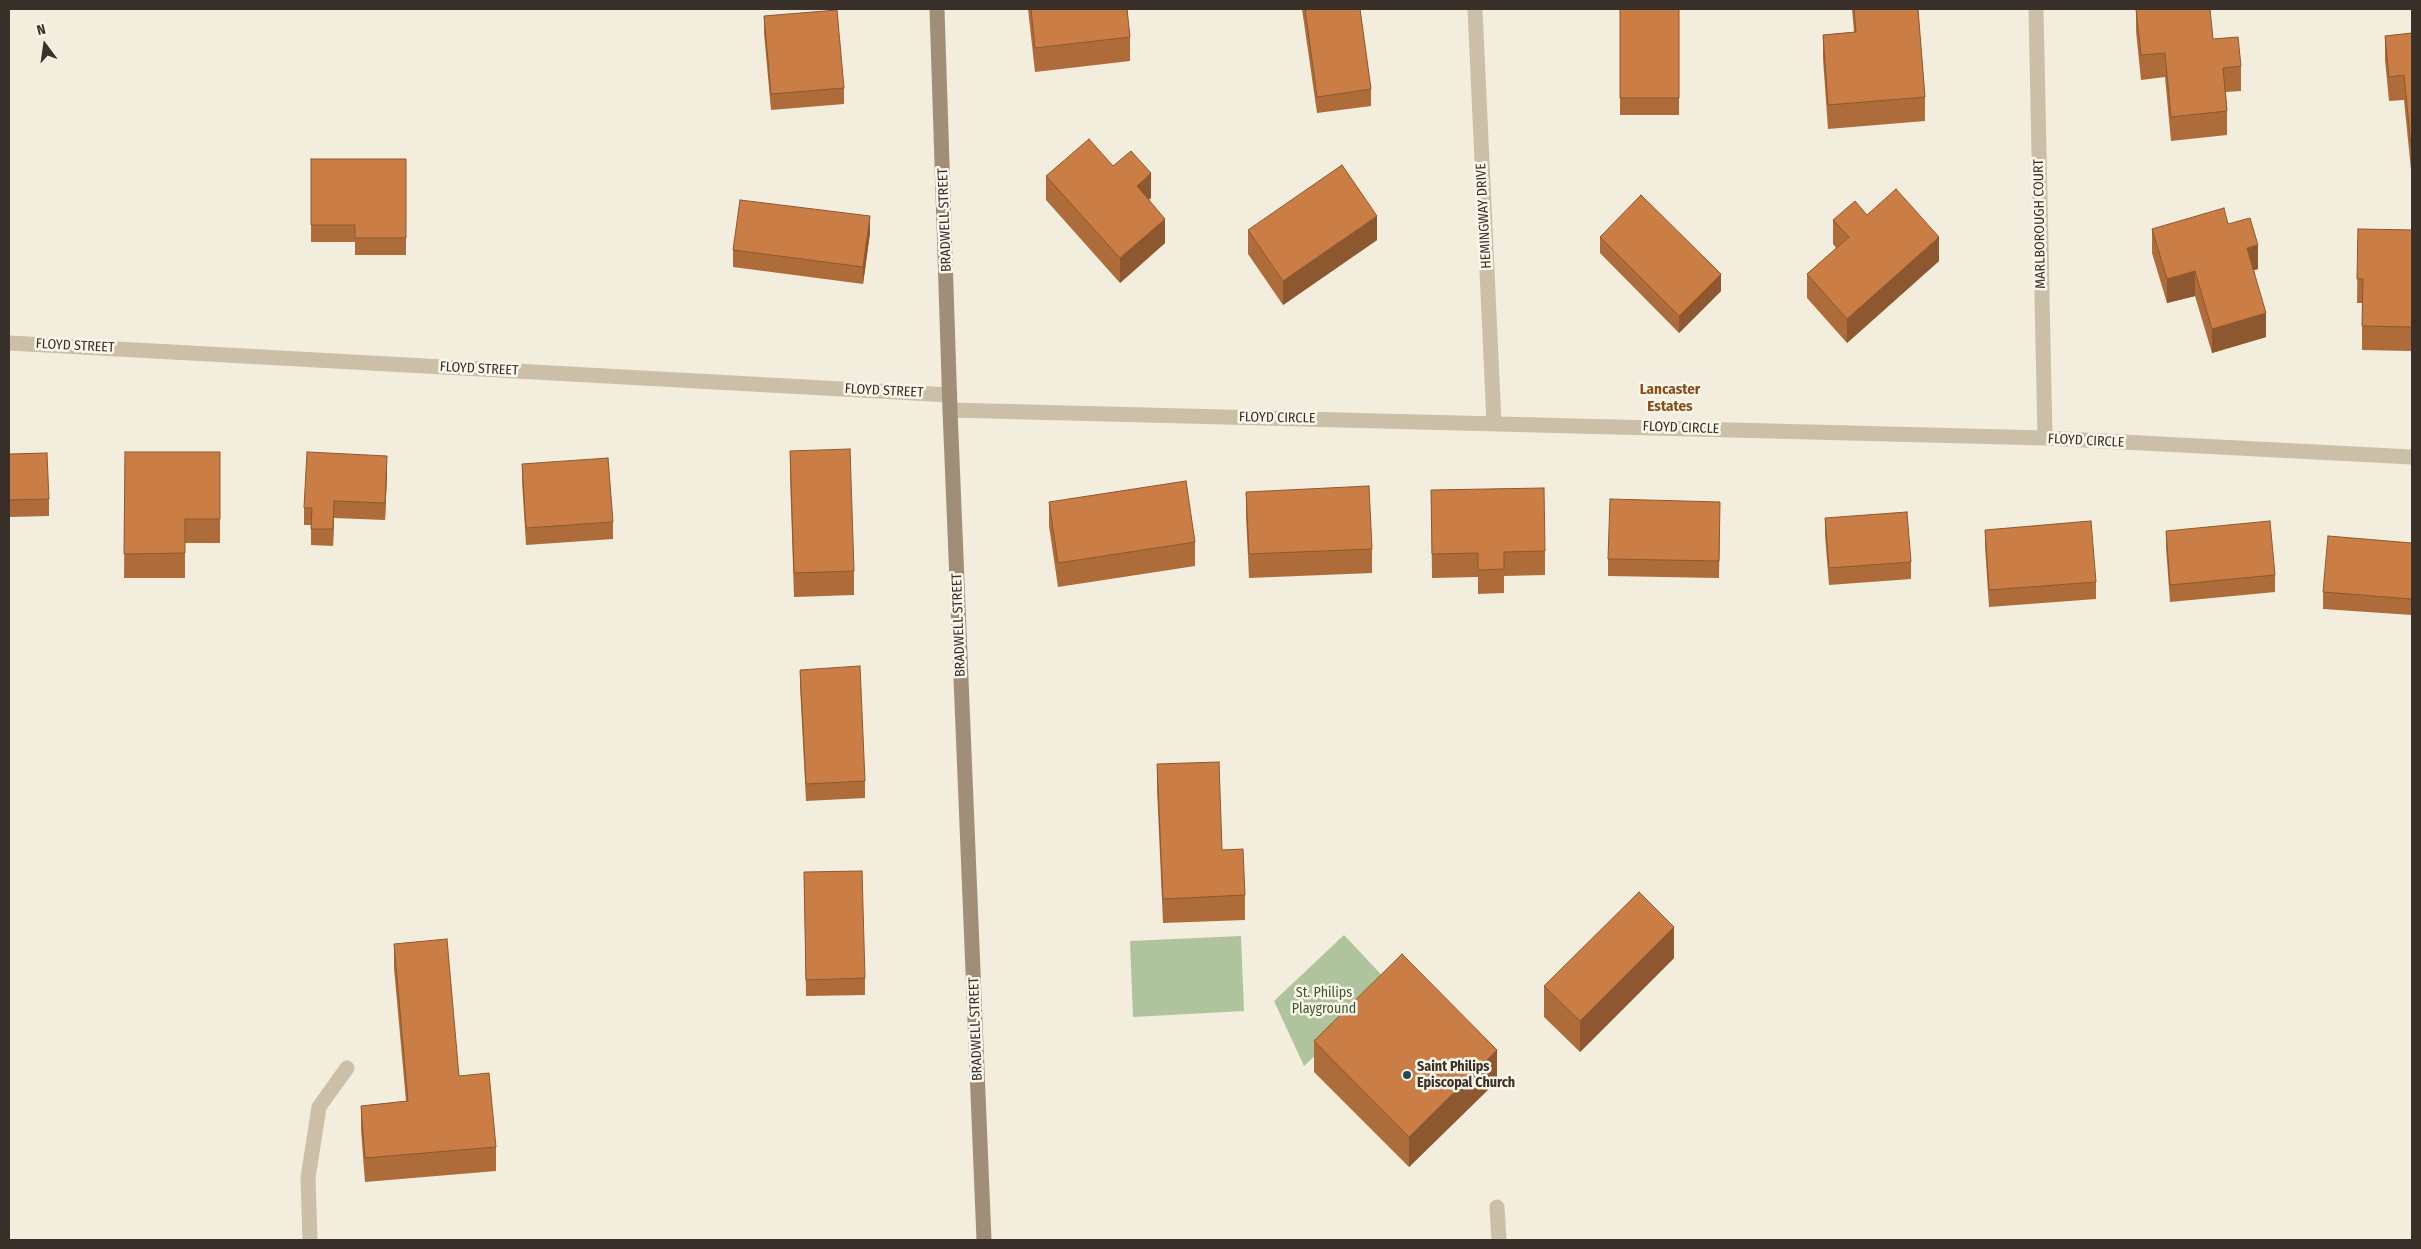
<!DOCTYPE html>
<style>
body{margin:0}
#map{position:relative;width:2421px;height:1249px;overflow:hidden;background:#f3eddd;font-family:"Fira Sans Condensed",sans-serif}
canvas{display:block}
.frame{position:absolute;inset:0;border:10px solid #383029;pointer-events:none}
.north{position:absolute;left:20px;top:20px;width:50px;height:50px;-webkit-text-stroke:4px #faf6ea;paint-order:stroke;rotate:346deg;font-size:14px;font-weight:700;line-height:20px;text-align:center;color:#383029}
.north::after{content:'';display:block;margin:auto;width:18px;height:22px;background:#383029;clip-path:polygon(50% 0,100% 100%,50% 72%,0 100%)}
</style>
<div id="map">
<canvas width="2421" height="1249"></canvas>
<div class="frame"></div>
<div class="north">N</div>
</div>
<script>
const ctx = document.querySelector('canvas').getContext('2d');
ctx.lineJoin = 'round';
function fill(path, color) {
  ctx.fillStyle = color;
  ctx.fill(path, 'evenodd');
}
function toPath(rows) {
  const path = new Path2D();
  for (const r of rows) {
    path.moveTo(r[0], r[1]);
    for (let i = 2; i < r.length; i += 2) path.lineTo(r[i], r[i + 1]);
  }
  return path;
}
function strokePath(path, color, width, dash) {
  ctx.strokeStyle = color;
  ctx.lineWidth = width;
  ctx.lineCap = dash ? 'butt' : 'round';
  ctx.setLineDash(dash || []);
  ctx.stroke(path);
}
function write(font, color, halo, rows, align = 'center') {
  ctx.font = font + ' "Fira Sans Condensed",sans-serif';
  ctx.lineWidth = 5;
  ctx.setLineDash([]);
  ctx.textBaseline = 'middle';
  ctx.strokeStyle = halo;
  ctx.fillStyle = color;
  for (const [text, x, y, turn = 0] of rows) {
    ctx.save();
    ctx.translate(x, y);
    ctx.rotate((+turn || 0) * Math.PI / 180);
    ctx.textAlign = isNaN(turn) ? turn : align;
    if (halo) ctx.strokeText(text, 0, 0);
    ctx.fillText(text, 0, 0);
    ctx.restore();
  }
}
fill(toPath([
 [1344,935,1391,985,1304,1066,1274,1001],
 [1241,936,1244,1011,1133,1017,1130,941]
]), '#afc39c');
strokePath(toPath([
 [1497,1207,1499,1240],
 [310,1240,308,1178,319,1107,347,1068]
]), '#ccbfa8', 15);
strokePath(toPath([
 [1475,9,1494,423],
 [2036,9,2045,438],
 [9,343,950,395],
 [950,410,2045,438,2412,457]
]), '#ccbfa8', 15);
strokePath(toPath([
 [937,9,950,410,984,1240]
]), '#a08e79', 15);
fill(toPath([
 [1028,9,1127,9,1130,37,1130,61,1035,72],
 [1302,9,1360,9,1371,89,1371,106,1317,113],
 [1620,9,1679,9,1679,115,1620,115],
 [1852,9,1918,9,1925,97,1925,121,1828,129,1823,59,1823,35,1854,32],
 [2136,9,2213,39,2241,66,2241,91,2226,92,2227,111,2227,135,2171,141,2165,77,2141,80,2136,31],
 [764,16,844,88,844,104,771,110,764,33],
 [2412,33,2412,170,2411,170,2404,100,2389,101,2385,60,2385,36],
 [311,159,406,159,406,255,355,255,355,242,311,242],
 [1113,166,1151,198,1149,199,1165,243,1120,283,1046,200,1046,176],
 [1867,215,1939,261,1847,343,1807,298,1807,274,1836,248,1833,244,1833,220],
 [2228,224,2258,269,2254,270,2266,337,2212,353,2195,296,2167,303,2152,253,2152,229],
 [2358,229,2412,230,2412,351,2362,350,2362,303,2357,303],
 [1248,230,1377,240,1283,305,1248,254],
 [870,233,863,284,733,267,733,250],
 [1600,237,1721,291,1679,333,1600,253],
 [790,451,854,571,854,595,794,597,790,476],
 [125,452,220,452,220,543,185,543,185,578,124,578],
 [9,454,49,499,49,516,9,517],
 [522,464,613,522,613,539,526,545,522,481],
 [387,473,385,520,334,518,333,546,311,545,311,525,304,525,304,508],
 [1431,490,1545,551,1545,575,1504,576,1504,593,1478,594,1478,577,1432,578],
 [1246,492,1372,549,1372,573,1249,578,1246,516],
 [1049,502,1195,542,1195,566,1058,587,1049,526],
 [1825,518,1911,562,1911,579,1829,585,1825,535],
 [1720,519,1719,578,1608,576,1608,559],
 [1985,530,2096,582,2096,599,1989,607,1985,546],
 [2166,531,2275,575,2275,592,2170,602,2166,547],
 [2412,543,2412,615,2323,609,2323,592],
 [800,670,865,781,865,798,806,801,800,686],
 [1157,764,1222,850,1245,895,1245,920,1163,923,1157,789],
 [804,872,865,978,865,995,806,996],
 [394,944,459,1076,496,1147,496,1171,365,1182,361,1130,361,1106,406,1101,394,968],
 [1674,958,1580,1052,1544,1017,1544,986],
 [1314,1041,1497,1081,1409,1167,1314,1072]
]), '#ae6c3a');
fill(toPath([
 [1151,173,1151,198,1137,210,1137,186],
 [870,216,870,233,863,284,863,267],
 [1377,216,1377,240,1283,305,1283,281],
 [1165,219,1165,243,1120,283,1120,258],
 [1939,237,1939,261,1847,343,1847,319],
 [2258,245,2258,269,2247,272,2247,248],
 [2195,271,2195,296,2167,303,2167,279],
 [1721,274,1721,291,1679,333,1679,316],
 [2266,313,2266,337,2212,353,2212,329],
 [387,456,387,473,385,520,385,503],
 [334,501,334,518,333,546,333,529],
 [1674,927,1674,958,1580,1052,1580,1021],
 [1497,1050,1497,1081,1409,1167,1409,1137]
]), '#8d5830');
const building = toPath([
 [1031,9,1127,9,1130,37,1035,48,1031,9],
 [1305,9,1360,9,1371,89,1317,97,1305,9],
 [1620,9,1679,9,1679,98,1620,98,1620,9],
 [1854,9,1918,9,1925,97,1828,105,1823,35,1856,32,1854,9],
 [2136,9,2210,9,2213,39,2238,37,2241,66,2223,68,2227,111,2171,117,2165,53,2141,55,2136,9],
 [837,10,844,88,771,94,764,16,837,10],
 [2412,33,2412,146,2411,146,2404,75,2389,77,2385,36,2412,33],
 [1089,139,1113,166,1131,151,1151,173,1137,186,1165,219,1120,258,1046,176,1089,139],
 [311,159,406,159,406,238,355,238,355,225,311,225,311,159],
 [1342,165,1377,216,1283,281,1248,230,1342,165],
 [1896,189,1939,237,1847,319,1807,274,1849,237,1833,220,1855,201,1867,215,1896,189],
 [1641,195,1721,274,1679,316,1600,237,1641,195],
 [740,200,870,216,863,267,733,250,740,200],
 [2224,208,2228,224,2250,218,2258,245,2247,248,2266,313,2212,329,2195,271,2167,279,2152,229,2224,208],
 [2358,229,2412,230,2412,327,2362,326,2363,279,2357,279,2358,229],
 [850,449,854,571,794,573,790,451,850,449],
 [125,452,220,452,220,519,185,519,185,553,124,554,125,452],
 [307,452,387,456,385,503,334,501,333,529,311,529,312,508,304,508,307,452],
 [47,453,49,499,9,500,9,454,47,453],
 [608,458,613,522,526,528,522,464,608,458],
 [1186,481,1195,542,1058,563,1049,502,1186,481],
 [1369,486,1372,549,1249,554,1246,492,1369,486],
 [1544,488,1545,551,1504,552,1504,569,1478,570,1478,553,1432,554,1431,490,1544,488],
 [1610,499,1720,502,1719,561,1608,559,1610,499],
 [1907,512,1911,562,1829,568,1825,518,1907,512],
 [2091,521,2096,582,1989,590,1985,530,2091,521],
 [2270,521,2275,575,2170,585,2166,531,2270,521],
 [2328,536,2412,543,2412,599,2323,592,2328,536],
 [860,666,865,781,806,784,800,670,860,666],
 [1219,762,1222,850,1243,849,1245,895,1163,899,1157,764,1219,762],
 [862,871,865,978,806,980,804,872,862,871],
 [1639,892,1674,927,1580,1021,1544,986,1639,892],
 [447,939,459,1076,489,1073,496,1147,365,1158,361,1106,408,1101,394,944,447,939],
 [1402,954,1497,1050,1409,1137,1314,1041,1402,954]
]);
fill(building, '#ca7d44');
strokePath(building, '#8d5830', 1);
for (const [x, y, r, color] of [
 [1407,1075,5,"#1c4c5b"]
]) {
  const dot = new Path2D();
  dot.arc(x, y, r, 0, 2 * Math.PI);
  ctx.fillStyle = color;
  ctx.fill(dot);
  strokePath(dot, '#faf6ea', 2);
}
write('14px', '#383029', '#faf6ea', [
 ["HEMINGWAY DRIVE",1484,216,-93],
 ["BRADWELL STREET",945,220,-92],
 ["MARLBOROUGH COURT",2040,224,-91],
 ["FLOYD STREET",75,346,3],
 ["FLOYD STREET",479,369,3],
 ["FLOYD STREET",884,391,3],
 ["FLOYD CIRCLE",1277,418,1],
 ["FLOYD CIRCLE",1681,428,2],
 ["FLOYD CIRCLE",2086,441,3],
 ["BRADWELL STREET",959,625,-92],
 ["BRADWELL STREET",976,1029,-92]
]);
write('14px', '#3f582b', '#faf6ea', [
 ["St. Philips",1324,993],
 ["Playground",1324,1009]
]);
write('bold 14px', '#383029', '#faf6ea', [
 ["Saint Philips",1417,1067],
 ["Episcopal Church",1417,1083]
], 'left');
write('bold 15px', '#8a4c1f', '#faf6ea', [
 ["Lancaster",1670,390],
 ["Estates",1670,407]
]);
</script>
